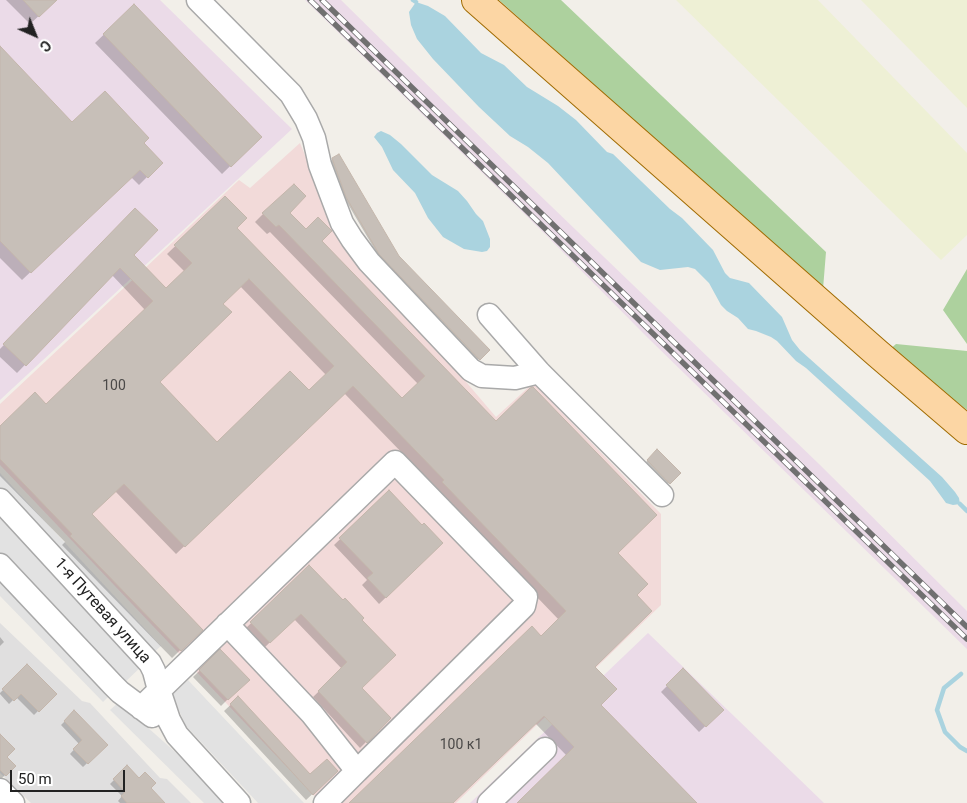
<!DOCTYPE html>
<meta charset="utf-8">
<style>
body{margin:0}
#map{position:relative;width:967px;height:803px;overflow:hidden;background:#f2efe9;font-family:Roboto,sans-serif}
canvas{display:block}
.north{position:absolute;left:10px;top:10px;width:50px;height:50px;-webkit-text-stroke:4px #fff;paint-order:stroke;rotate:136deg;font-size:14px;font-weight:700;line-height:20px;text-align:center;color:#222}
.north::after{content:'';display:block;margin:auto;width:18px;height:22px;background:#222;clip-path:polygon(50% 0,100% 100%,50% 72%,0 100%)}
.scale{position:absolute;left:10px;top:770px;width:115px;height:22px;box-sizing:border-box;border:2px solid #222;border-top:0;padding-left:6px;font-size:15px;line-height:18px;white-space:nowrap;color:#222;-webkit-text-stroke:4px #fff;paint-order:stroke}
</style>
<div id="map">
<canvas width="967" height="803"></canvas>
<div class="north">С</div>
<div class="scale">50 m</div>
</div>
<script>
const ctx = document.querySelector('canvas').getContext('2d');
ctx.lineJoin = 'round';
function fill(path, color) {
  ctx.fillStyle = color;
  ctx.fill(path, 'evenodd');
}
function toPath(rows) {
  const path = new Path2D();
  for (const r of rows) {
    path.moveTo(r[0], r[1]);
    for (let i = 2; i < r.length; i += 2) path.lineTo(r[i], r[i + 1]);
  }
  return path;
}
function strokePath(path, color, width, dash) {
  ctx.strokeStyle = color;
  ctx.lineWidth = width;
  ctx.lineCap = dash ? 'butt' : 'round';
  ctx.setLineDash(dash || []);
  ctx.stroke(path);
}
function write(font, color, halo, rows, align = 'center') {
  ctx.font = font + ' Roboto,sans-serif';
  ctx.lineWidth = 5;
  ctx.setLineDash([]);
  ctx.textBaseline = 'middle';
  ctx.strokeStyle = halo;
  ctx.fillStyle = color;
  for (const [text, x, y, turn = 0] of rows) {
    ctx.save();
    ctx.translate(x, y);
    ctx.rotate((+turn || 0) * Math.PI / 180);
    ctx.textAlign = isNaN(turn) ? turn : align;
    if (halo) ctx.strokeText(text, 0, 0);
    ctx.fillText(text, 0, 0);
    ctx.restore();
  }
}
fill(toPath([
 [0,623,82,701,90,703,160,778,167,779,191,803,31,803,0,773]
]), '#e0dfdf');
fill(toPath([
 [300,143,335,228,496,417,533,383,661,514,661,605,456,803,321,803,0,465,0,404,239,180,250,188]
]), '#f2dad9');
fill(toPath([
 [0,0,160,0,292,129,0,400],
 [305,0,341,0,524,180,819,464,967,611,967,649,648,338,545,234],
 [648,633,824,803,470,803]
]), '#ebdbe8');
fill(toPath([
 [676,0,818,0,967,153,967,235,941,260],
 [861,0,967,0,967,108]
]), '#eef0d5');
fill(toPath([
 [499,0,561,0,826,252,823,289],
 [967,269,967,344,943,310],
 [896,344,967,351,967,410,889,350]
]), '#add19e');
fill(toPath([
 [0,473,161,646,151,655,0,493],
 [0,511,144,664,123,684,0,553],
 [0,576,113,692,103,702,0,596],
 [188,680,304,803,258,803,186,726,172,695],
 [119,702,182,758,225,803,204,803,110,710]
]), '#e2e2e2');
fill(toPath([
 [416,2,428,6,445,16,481,53,504,65,527,87,558,106,576,120,607,152,613,154,670,209,682,218,713,250,725,273,730,278,749,283,782,317,792,340,800,350,942,477,955,492,959,498,960,504,953,505,946,503,930,481,806,368,796,361,777,341,771,337,756,331,748,329,738,318,727,311,721,305,709,283,695,269,688,267,660,270,641,262,548,163,528,147,510,136,479,107,433,59,417,39,411,25,409,12],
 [381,131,390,135,401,144,432,175,458,191,467,201,476,214,483,221,490,239,490,247,487,251,482,252,464,249,443,237,428,218,415,193,393,170,382,147,374,137,377,133]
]), '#aad3df');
fill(toPath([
 [6,0,56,0,30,24],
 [134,6,260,137,222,174,95,43],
 [0,48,72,124,142,143,161,163,139,185,131,177,22,280,0,258],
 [333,159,398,256,488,350,477,361,378,255,345,199,331,161],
 [225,198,235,228,402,400,418,384,270,232,267,234,255,222,263,214,288,213,306,231,320,241,616,553,636,595,593,667,599,705,695,803,519,803,567,756,535,723,452,803,351,803,541,638,559,620,435,491,437,489,344,393,176,554,115,491,90,515,201,630,172,658,62,545,65,542,0,476,0,428,46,406,145,310,112,275,17,373,0,357,0,349,135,210,132,255,166,290,185,272,167,254],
 [240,286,326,375,309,392,217,443,158,382,222,304],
 [657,451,679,473,668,484,646,462],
 [389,492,422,527,442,543,379,604,362,585,367,580,334,545],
 [309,567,360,620,361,688,390,718,360,748,313,697,342,669,294,619,264,648,245,629],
 [0,637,4,642,0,646],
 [220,651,248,679,221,706,193,677],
 [27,666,55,694,34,715,16,697,9,704,0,694,0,693],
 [683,670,722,710,699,732,661,692],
 [238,698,310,776,337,771,306,800,224,711],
 [74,712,106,745,83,767,70,754,79,744,61,725],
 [0,735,6,757,14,766,1,779,0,778],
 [127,767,149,788,164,803,120,803,118,801,122,796,110,784]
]), '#0003');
strokePath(toPath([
 [413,0,416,2],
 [960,504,967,511],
 [961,674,944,688,937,710,945,732,960,747,967,751]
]), '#aad3df', 4.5);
const building = toPath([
 [23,0,57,0,39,17,23,0],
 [134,4,262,137,231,167,103,34,134,4],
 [0,46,72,122,105,91,149,138,144,143,163,163,148,178,140,170,31,273,0,241,0,46],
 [339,154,399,256,490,350,480,360,379,254,346,197,332,158,339,154],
 [294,184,306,196,290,213,306,229,318,217,332,231,322,241,496,421,530,388,533,387,657,515,618,553,648,584,637,595,652,611,595,667,617,689,601,705,697,803,517,803,574,747,544,716,453,803,349,803,532,626,541,636,566,611,442,482,444,480,353,386,185,547,124,484,92,514,203,630,181,651,70,536,72,534,0,459,0,426,35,392,46,404,153,301,120,268,26,366,3,344,135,208,158,230,134,255,166,288,192,263,174,245,225,196,247,218,237,228,402,398,425,376,279,225,276,227,262,213,294,184],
 [249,279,334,366,309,390,290,371,217,442,160,382,232,312,223,304,249,279],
 [657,449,681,473,670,484,647,460,657,449],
 [389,490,422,525,424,523,443,543,386,598,367,578,373,573,339,538,389,490],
 [309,565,343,600,345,598,364,618,362,620,396,655,362,688,391,718,367,743,318,691,347,662,301,614,270,643,250,622,309,565],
 [220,649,250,680,228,700,199,670,220,649],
 [27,664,57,694,39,712,21,694,14,701,2,689,27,664],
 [683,668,724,710,706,727,666,685,683,668],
 [238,696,310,774,327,759,338,771,313,795,230,704,238,696],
 [74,710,108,745,88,764,73,749,82,740,64,721,74,710],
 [0,734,15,749,7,757,16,766,6,776,0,770,0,734],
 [127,765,139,778,145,772,156,783,151,788,165,803,127,803,121,796,125,792,113,779,127,765]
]);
fill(building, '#c7bfb8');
strokePath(building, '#c4b6ab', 1);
const minor = toPath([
 [198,0,291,94,306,119,314,138,320,165,342,223,352,239,369,262,471,370,482,376,515,378,539,372],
 [489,315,539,372,662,495],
 [0,500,150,663,154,671,159,690,169,720,177,735,239,803],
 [0,565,113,685,120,692,152,716],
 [227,624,312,714,357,771,325,803],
 [141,708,395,462,526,597,524,606,357,771],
 [0,790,13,803],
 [489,803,545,749]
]);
const major = toPath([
 [476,0,877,353,967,430]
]);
strokePath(minor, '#a9a9a9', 25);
strokePath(major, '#a06b00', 30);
strokePath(minor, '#fff', 22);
strokePath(major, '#fcd6a4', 28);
const rail = toPath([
 [310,0,967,639],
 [322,0,967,627]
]);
strokePath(rail, '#707070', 5.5);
strokePath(rail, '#fff', 4, [11]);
write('14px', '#4b4948', null, [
 ["100",114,386],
 ["100 к1",461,745]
]);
write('16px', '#222', '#fff', [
 ["1-я Путевая улица",102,611,48]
]);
</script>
